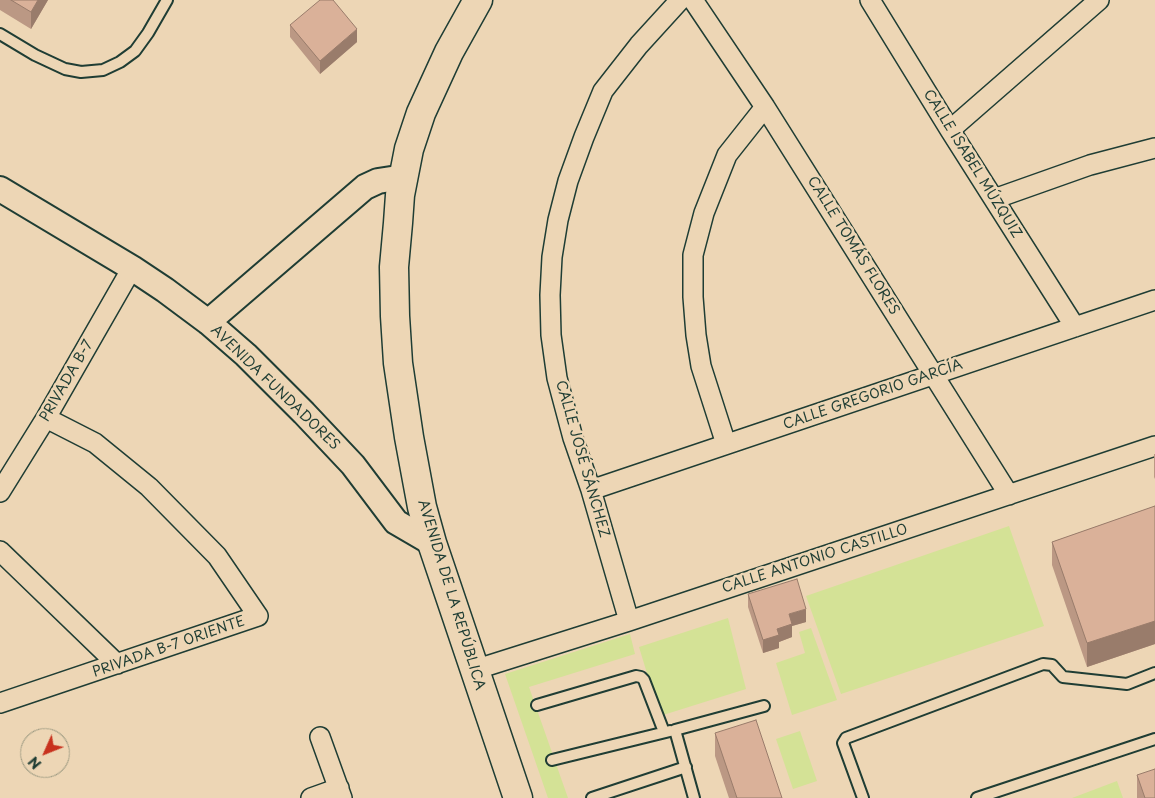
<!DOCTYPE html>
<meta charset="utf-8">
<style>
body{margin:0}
#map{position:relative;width:1155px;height:798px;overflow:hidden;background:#edd6b5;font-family:"Playpen Sans",sans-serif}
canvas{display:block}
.north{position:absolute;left:20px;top:728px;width:50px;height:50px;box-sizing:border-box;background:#edd6b5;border:1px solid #9b9981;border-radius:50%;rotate:226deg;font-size:14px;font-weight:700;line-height:20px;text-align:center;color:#1f3d34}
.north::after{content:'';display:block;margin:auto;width:18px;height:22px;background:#c8321e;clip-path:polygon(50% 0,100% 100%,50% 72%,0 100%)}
</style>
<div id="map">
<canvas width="1155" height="798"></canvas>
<div class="north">N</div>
</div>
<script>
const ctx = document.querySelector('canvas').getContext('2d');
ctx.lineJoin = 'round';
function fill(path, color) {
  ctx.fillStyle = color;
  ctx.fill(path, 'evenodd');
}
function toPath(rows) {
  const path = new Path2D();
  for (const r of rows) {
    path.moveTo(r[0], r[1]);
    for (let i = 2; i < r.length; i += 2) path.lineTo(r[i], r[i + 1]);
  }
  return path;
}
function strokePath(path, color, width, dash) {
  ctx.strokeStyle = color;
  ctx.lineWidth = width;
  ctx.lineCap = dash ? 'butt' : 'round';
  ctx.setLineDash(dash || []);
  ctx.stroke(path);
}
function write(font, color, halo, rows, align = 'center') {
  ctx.font = font + ' "Playpen Sans",sans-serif';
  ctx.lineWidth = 5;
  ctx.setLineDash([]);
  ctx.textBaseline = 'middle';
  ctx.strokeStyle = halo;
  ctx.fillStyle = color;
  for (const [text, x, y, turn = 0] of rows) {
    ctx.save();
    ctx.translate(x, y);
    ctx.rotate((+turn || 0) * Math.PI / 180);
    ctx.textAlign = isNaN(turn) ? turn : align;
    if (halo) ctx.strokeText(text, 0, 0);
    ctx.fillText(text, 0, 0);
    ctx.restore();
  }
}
fill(toPath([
 [1009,526,1044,626,841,694,806,596],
 [728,618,746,689,660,716,639,647],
 [811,628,837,700,792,715,776,663,805,653,799,632],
 [630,634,635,654,529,687,568,798,548,798,505,674],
 [800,731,817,781,793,789,776,739],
 [1117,781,1123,798,1072,798]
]), '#d4e296');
const service = toPath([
 [0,34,35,55,65,69,81,72,103,70,120,62,135,51,148,33,167,0],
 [537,705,636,676,641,677,644,680,664,732],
 [552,760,670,731],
 [592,798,686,767],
 [694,798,675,730,764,706],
 [863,798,843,743,846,738,1043,664,1052,665,1063,677,1127,684,1155,673],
 [977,798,1155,739]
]);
const minor = toPath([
 [693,0,765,107,1009,495],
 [870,0,950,130,1075,327],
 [950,130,1099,0],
 [994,199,1090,165,1155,148],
 [726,444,701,366,696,335,693,297,693,255,704,213,727,155,765,107],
 [591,490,1155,300],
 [0,492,46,418,132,268],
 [0,551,117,664],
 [629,621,591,490,573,438,557,378,551,335,550,295,552,257,558,220,568,181,584,137,603,91,639,45,680,0],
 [474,670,629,621,1155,446],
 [0,703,258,616,217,556,149,487,95,443,46,418],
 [320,737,342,798],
 [311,798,339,788]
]);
const tertiary = toPath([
 [0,189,132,268,165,290,208,322,246,355,304,413,353,465,396,522,432,543],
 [208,322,365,187,378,181,391,179,403,179]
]);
const secondary = toPath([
 [478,0,449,52,421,113,409,149,400,195,398,223,394,267,395,316,398,363,409,437,422,507,432,543,518,798]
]);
strokePath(service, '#1f3d34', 14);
strokePath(minor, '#1f3d34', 22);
strokePath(tertiary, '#1f3d34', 28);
strokePath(secondary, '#1f3d34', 31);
strokePath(service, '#edd6b5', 10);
strokePath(minor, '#edd6b5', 19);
strokePath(tertiary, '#edd6b5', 24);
strokePath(secondary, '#edd6b5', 28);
fill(toPath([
 [0,0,48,0,31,29,0,10],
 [290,25,357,42,320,74,290,37],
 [1154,454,1155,454,1155,479,1154,477],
 [1155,506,1155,644,1087,667,1052,565,1052,542],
 [748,594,806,622,792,626,792,637,779,642,779,648,763,653,748,607],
 [715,733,782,798,729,798,715,756],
 [1137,775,1155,798,1137,798]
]), '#bb9884');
fill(toPath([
 [38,0,48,0,31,29,31,12],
 [357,29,357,42,320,74,320,61],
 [806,609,806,622,792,626,792,637,779,642,779,648,763,653,763,640,777,629,789,614],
 [1155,621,1155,644,1087,667,1087,643]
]), '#997c6b');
const building = toPath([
 [11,0,38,0,31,12,11,0],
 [320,0,333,0,357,29,320,61,290,25,320,0],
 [1155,506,1155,621,1087,643,1052,542,1155,506],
 [797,579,806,609,789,614,792,624,777,629,779,635,763,640,748,594,797,579],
 [756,720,782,798,737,798,715,733,756,720],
 [1155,769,1155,798,1145,798,1137,775,1155,769]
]);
fill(building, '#dab199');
strokePath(building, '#997c6b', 1);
write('14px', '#1f3d34', '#edd6b5', [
 ["CALLE ISABEL MÚZQUIZ",972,164,58],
 ["CALLE TOMÁS FLORES",853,246,58],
 ["PRIVADA B-7",67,381,-60],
 ["AVENIDA FUNDADORES",275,388,44],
 ["CALLE GREGORIO GARCÍA",873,395,-19],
 ["CALLE JOSÉ SÁNCHEZ",582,459,74],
 ["CALLE ANTONIO CASTILLO",815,559,-18],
 ["AVENIDA DE LA REPÚBLICA",451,595,73],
 ["PRIVADA B-7 ORIENTE",169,647,-19]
]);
</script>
